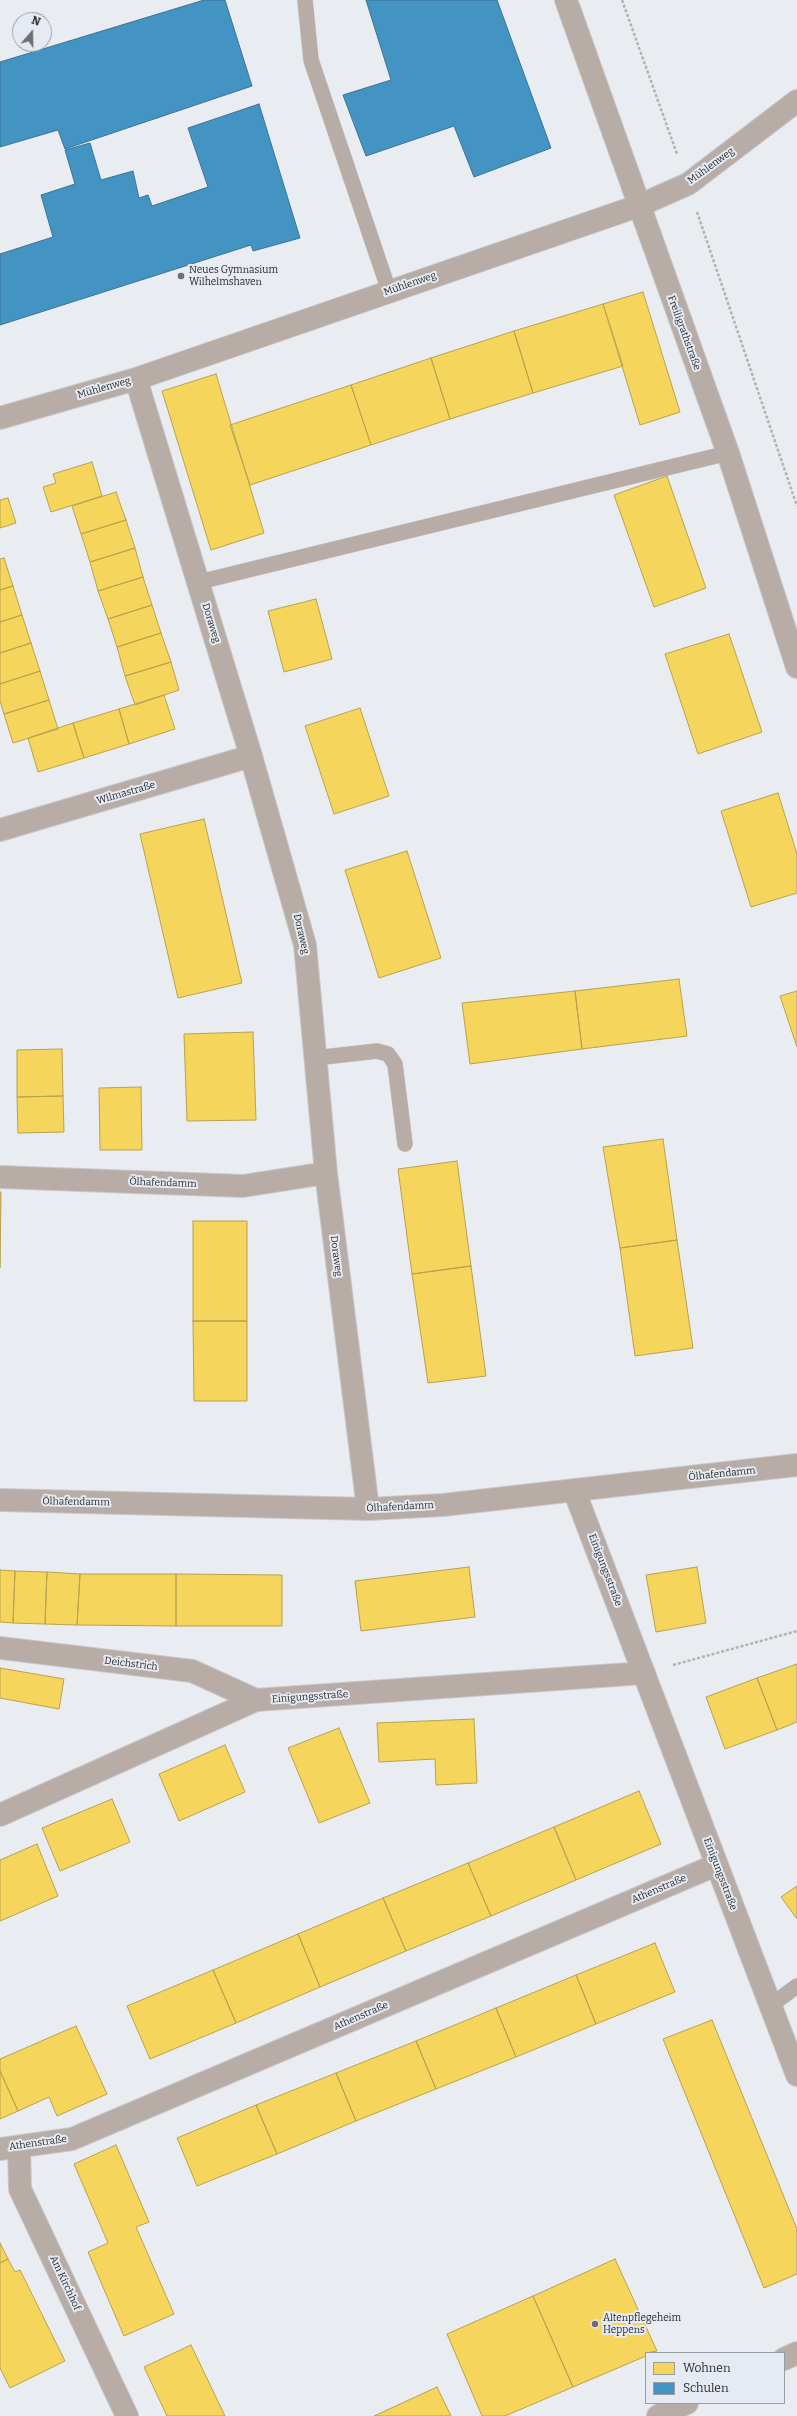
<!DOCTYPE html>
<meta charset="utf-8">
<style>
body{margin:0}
#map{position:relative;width:797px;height:2416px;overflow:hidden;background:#e9ecf0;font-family:Bitter,serif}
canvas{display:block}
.legend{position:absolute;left:645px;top:2352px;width:140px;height:52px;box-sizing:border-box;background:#e6ebf3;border:1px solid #9a9ea4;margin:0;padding:5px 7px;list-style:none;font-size:12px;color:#282a2d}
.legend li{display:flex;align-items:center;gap:8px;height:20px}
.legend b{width:20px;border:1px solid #9a9ea4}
.north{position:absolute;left:12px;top:12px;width:40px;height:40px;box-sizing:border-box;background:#e6ebf3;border:1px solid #9a9ea4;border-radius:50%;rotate:20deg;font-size:11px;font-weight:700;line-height:16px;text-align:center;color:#282a2d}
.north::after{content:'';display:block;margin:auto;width:14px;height:18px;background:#6c6e71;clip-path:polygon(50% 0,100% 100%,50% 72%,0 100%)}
</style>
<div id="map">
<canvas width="797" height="2416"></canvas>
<ul class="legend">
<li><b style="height:11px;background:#f6d55c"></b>Wohnen</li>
<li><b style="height:11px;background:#4393c3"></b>Schulen</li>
</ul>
<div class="north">N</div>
</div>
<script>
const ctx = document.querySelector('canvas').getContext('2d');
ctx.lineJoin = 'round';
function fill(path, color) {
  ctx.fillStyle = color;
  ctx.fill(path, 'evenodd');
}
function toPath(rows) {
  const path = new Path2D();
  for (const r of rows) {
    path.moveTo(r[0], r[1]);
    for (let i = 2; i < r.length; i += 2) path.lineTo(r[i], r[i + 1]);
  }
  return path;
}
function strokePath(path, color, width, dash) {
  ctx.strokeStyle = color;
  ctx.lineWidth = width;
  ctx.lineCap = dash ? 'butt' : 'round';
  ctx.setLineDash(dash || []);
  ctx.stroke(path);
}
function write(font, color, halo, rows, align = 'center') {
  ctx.font = font + ' Bitter,serif';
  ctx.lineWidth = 4;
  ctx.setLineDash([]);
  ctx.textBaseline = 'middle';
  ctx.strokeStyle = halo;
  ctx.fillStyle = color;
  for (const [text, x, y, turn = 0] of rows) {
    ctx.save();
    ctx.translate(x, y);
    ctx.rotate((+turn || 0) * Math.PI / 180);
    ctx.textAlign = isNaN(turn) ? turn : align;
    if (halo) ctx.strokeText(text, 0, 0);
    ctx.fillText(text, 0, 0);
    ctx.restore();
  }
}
const homes = toPath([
 [643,292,680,412,640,425,603,304,643,292],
 [603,304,623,366,533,393,514,331,603,304],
 [514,331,533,393,450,419,431,358,514,331],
 [431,358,450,419,371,445,351,385,431,358],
 [216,374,264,533,211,550,162,391,216,374],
 [351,385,371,445,250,485,230,425,351,385],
 [92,462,102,496,51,512,43,487,56,483,53,474,92,462],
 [667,476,706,588,654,607,614,495,667,476],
 [116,492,126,520,81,534,72,506,116,492],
 [8,498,16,523,0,528,0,500,8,498],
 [126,520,135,548,90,562,81,534,126,520],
 [135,548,143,577,98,591,90,562,135,548],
 [4,558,13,586,0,590,0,559,4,558],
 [143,577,152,605,108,619,98,591,143,577],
 [13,586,22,615,0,622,0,590,13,586],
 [316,599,332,659,284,672,268,611,316,599],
 [152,605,161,633,117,647,108,619,152,605],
 [22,615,31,643,0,653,0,622,22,615],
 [161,633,171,662,125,676,117,647,161,633],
 [729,634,762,732,698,754,665,654,729,634],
 [31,643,40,671,0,684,0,653,31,643],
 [171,662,179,690,135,705,125,676,171,662],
 [40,671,49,700,4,714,0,701,0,684,40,671],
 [164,695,175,729,129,744,119,709,164,695],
 [49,700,58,729,13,743,4,714,49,700],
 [360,708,389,796,334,814,305,726,360,708],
 [119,709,129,744,84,758,73,723,119,709],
 [73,723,84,758,38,772,28,738,73,723],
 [778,793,797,854,797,893,751,907,721,811,778,793],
 [204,819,242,983,178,998,140,834,204,819],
 [407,851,441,958,379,978,345,870,407,851],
 [679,979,687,1036,582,1049,575,991,679,979],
 [575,991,582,1049,470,1064,462,1003,575,991],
 [797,991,797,1047,780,996,797,991],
 [253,1032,256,1120,187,1121,184,1034,253,1032],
 [62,1049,63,1096,17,1097,17,1050,62,1049],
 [141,1087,142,1150,100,1150,99,1088,141,1087],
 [63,1096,64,1132,18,1133,17,1097,63,1096],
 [663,1139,677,1240,620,1248,603,1147,663,1139],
 [457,1161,471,1266,412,1274,398,1169,457,1161],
 [0,1192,1,1192,0,1268,0,1192],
 [193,1221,247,1221,247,1321,193,1321,193,1221],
 [677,1240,693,1348,635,1356,620,1248,677,1240],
 [471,1266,486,1376,428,1383,412,1274,471,1266],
 [193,1321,247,1321,247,1401,194,1401,193,1321],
 [469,1567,475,1617,361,1631,355,1581,469,1567],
 [697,1567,706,1623,656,1632,646,1575,697,1567],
 [0,1570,15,1571,13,1623,0,1622,0,1570],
 [15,1571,47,1572,45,1624,13,1623,15,1571],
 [47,1572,80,1574,77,1625,45,1624,47,1572],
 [80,1574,176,1574,176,1626,77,1625,80,1574],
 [176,1574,282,1575,282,1626,176,1626,176,1574],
 [797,1664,797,1722,777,1730,757,1678,797,1664],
 [0,1668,64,1679,59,1709,0,1698,0,1668],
 [757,1678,777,1730,725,1749,706,1697,757,1678],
 [474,1719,477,1783,436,1785,435,1759,379,1762,377,1723,474,1719],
 [339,1728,370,1803,319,1823,288,1748,339,1728],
 [225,1745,245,1792,179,1821,159,1774,225,1745],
 [639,1791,661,1844,576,1880,554,1827,639,1791],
 [112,1799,130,1842,60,1871,42,1828,112,1799],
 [554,1827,576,1880,491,1916,468,1863,554,1827],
 [37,1844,58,1896,0,1921,0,1860,37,1844],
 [468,1863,491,1916,406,1951,383,1898,468,1863],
 [797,1886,797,1919,781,1897,797,1886],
 [383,1898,406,1951,320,1987,298,1934,383,1898],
 [298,1934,320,1987,236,2023,213,1970,298,1934],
 [655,1943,675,1992,596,2024,576,1975,655,1943],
 [213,1970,236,2023,150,2059,127,2006,213,1970],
 [576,1975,596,2024,516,2057,496,2008,576,1975],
 [496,2008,516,2057,436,2089,416,2041,496,2008],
 [712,2020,797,2229,797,2274,764,2288,663,2039,712,2020],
 [76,2026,107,2094,57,2116,49,2097,18,2111,0,2071,0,2059,76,2026],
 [416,2041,436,2089,356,2121,336,2073,416,2041],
 [0,2071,18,2111,0,2119,0,2071],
 [336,2073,356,2121,277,2154,256,2105,336,2073],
 [256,2105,277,2154,197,2186,177,2138,256,2105],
 [116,2145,149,2222,136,2227,174,2314,124,2336,88,2252,108,2243,74,2164,116,2145],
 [0,2243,8,2259,0,2263,0,2243],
 [8,2259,15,2272,20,2270,65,2361,10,2388,0,2368,0,2263,8,2259],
 [615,2259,657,2351,646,2353,646,2356,573,2387,533,2296,615,2259],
 [533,2296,573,2387,505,2416,482,2416,447,2334,533,2296],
 [191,2345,225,2416,167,2416,144,2367,191,2345],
 [437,2387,451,2416,374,2416,437,2387]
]);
fill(homes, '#f6d55c');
strokePath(homes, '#b8a24e', 1);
const schools = toPath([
 [204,0,225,0,252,86,65,149,58,130,0,147,0,62,204,0],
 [366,0,497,0,551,148,474,177,454,126,366,156,343,95,391,80,366,0],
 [259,104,300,238,253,251,251,245,0,325,0,254,53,237,41,195,75,184,65,150,90,143,101,180,133,171,139,198,148,195,152,206,208,187,188,128,259,104]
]);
fill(schools, '#4393c3');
strokePath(schools, '#3b7496', 1);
const service = toPath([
 [305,0,311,60,389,291],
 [199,582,728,453],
 [315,1058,377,1051,388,1054,395,1064,405,1144],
 [770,2006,797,1986]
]);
const minor = toPath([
 [136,379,251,756,305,945,326,1173,368,1509],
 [0,418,136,379,638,206,688,184,797,101],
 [0,830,251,756],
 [0,1177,243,1186,326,1173],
 [574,1490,797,2075],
 [0,1500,368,1509,443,1505,797,1465],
 [0,1648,192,1671,256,1700],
 [0,1815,256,1700,644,1673],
 [19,2147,20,2189,127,2416],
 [0,2149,72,2139,716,1865],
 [784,2359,797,2353],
 [658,2416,687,2403]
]);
const tertiary = toPath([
 [566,0,728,453,797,667]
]);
strokePath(service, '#c7c9cc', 16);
strokePath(minor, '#c7c9cc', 24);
strokePath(tertiary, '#c7c9cc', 24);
strokePath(toPath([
 [622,0,677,154],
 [697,212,797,506],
 [673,1665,797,1631]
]), '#b7b0ae', 2.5, [3, 2]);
strokePath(service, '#b8aca6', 15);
strokePath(minor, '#b8aca6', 22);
strokePath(tertiary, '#b8aca6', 22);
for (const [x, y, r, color] of [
 [181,276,4,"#6c6e71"],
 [595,2324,4,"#6c6e71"]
]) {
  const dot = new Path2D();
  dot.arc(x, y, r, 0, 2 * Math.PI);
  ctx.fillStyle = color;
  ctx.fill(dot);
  strokePath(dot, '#e6ebf3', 1.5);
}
write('10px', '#282a2d', '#e6ebf3', [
 ["Mühlenweg",711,166,-36],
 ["Mühlenweg",410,284,-19],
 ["Freiligrathstraße",684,333,70],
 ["Mühlenweg",104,388,-16],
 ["Doraweg",211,623,73],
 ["Wilmastraße",126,793,-16],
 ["Doraweg",301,934,77],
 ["Ölhafendamm",163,1183,2],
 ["Doraweg",336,1256,83],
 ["Ölhafendamm",722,1474,-6],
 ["Ölhafendamm",76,1502,1],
 ["Ölhafendamm",400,1507,-3],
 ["Einigungsstraße",605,1570,69],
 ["Deichstrich",131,1664,7],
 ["Einigungsstraße",310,1697,-4],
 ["Einigungsstraße",720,1874,69],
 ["Athenstraße",659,1889,-23],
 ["Athenstraße",361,2016,-23],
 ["Athenstraße",38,2143,-8],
 ["Am Kirchhof",65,2283,65]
]);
write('10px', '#282a2d', '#e6ebf3', [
 ["Neues Gymnasium",189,270],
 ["Wilhelmshaven",189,282],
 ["Altenpflegeheim",603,2318],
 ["Heppens",603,2330]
], 'left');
</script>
